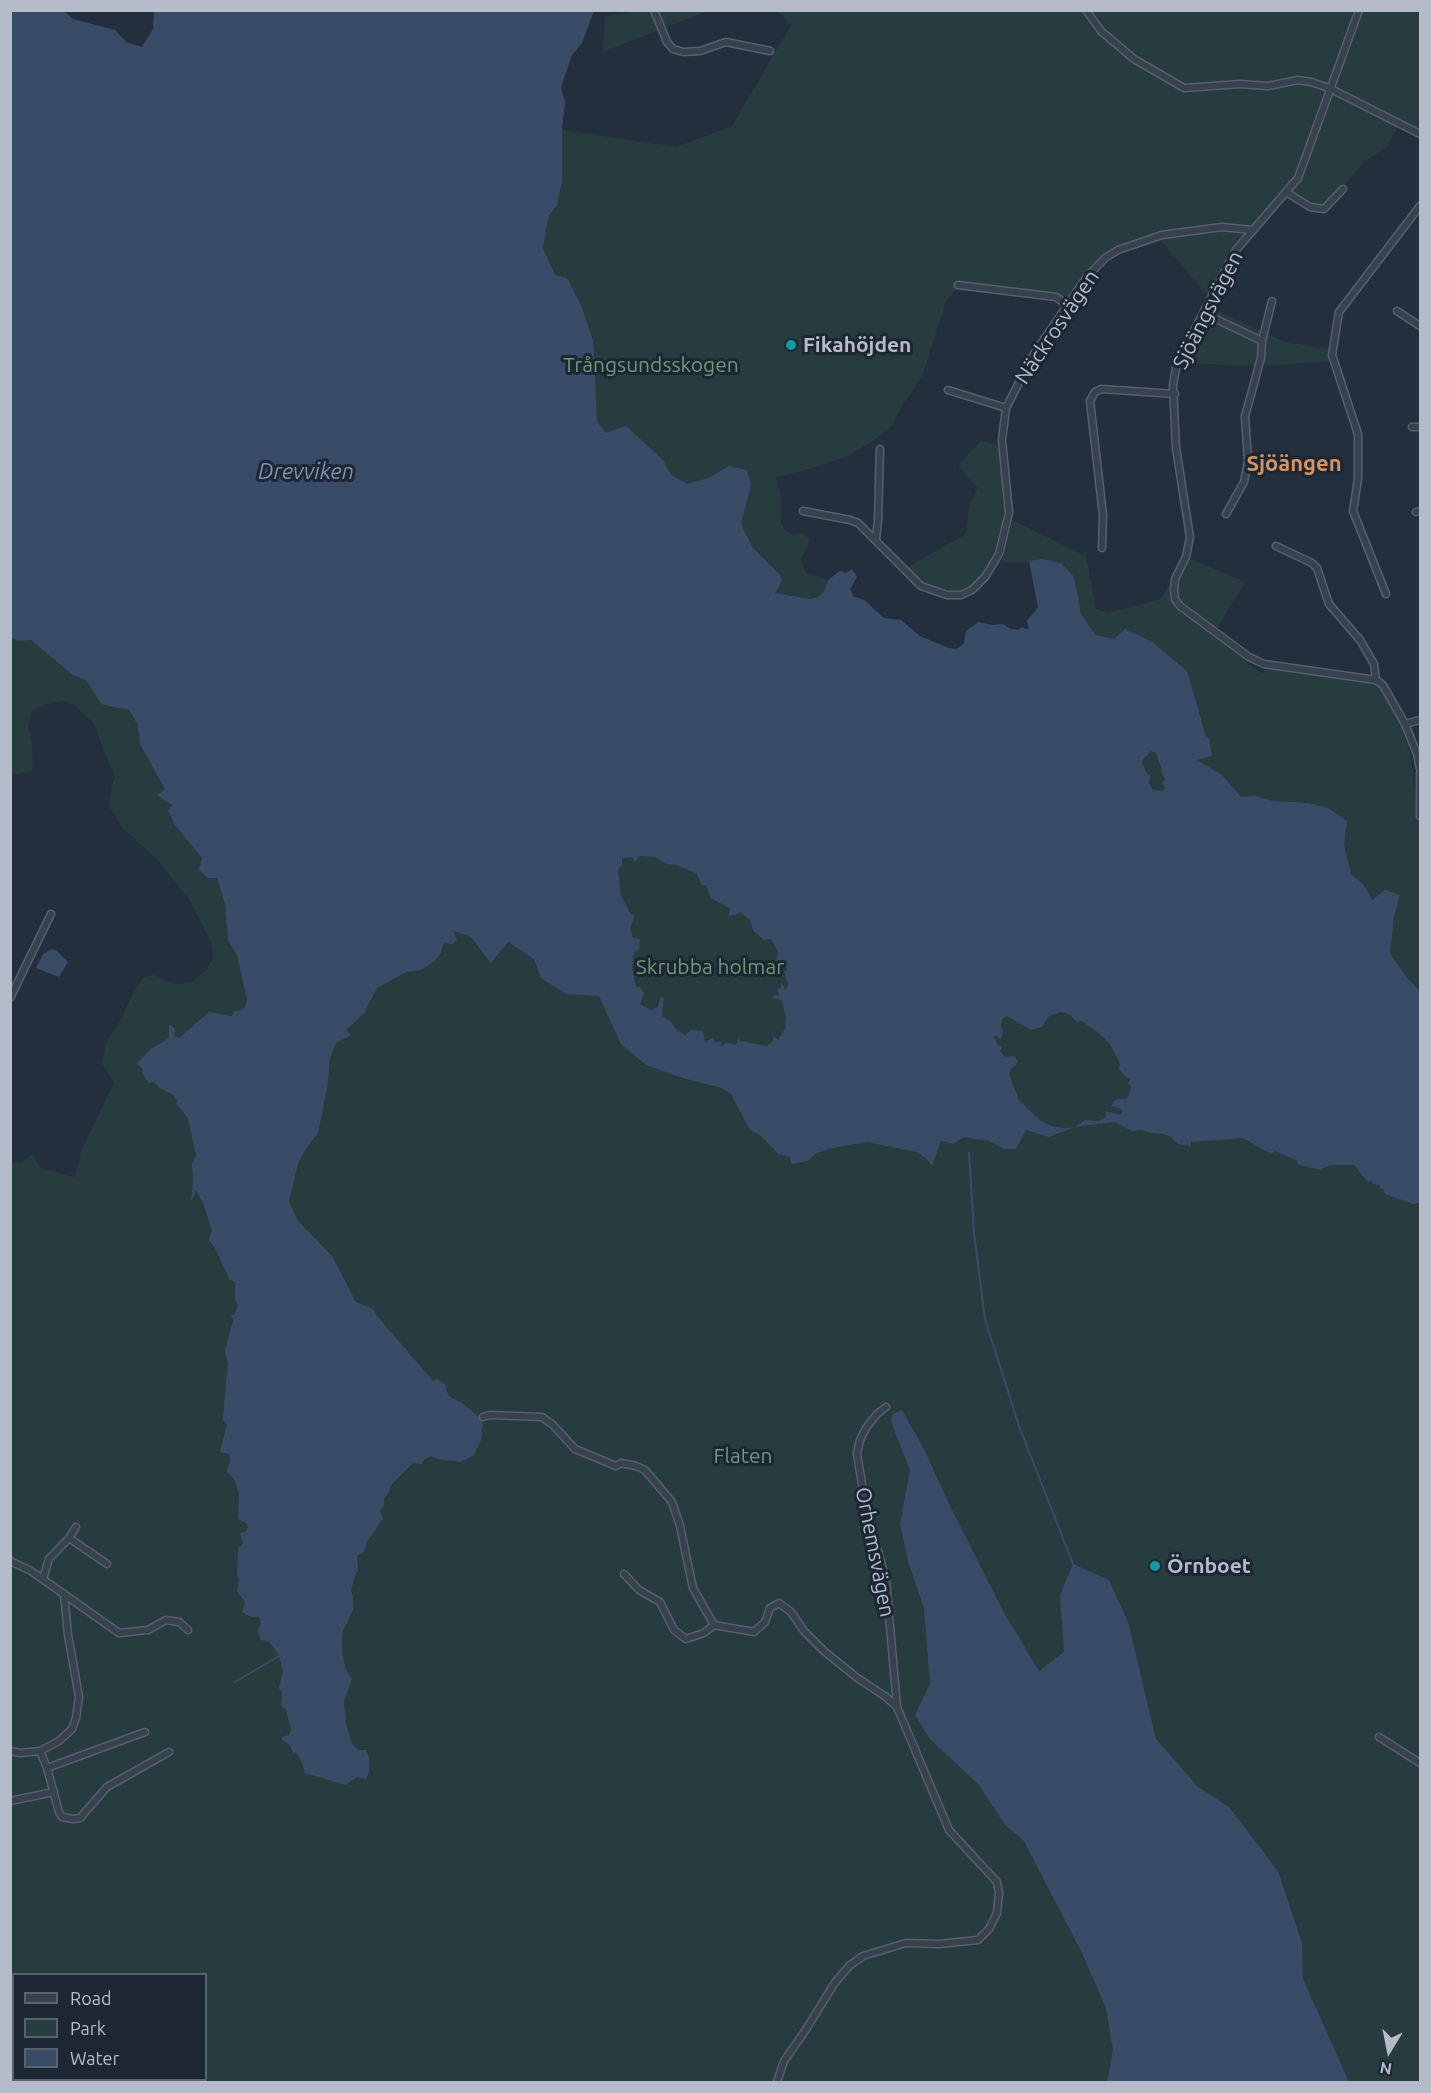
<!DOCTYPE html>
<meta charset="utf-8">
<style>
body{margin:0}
#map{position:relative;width:1431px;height:2093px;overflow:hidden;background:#242f3e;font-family:Ubuntu,sans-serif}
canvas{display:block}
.frame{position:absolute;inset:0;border:12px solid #b4bcc9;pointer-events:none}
.legend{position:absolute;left:12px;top:1973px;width:195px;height:108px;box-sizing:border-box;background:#1d2633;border:2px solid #59626f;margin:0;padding:8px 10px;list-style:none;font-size:18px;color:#b4bcc9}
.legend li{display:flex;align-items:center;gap:12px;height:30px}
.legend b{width:30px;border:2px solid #59626f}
.north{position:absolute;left:1359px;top:2021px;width:60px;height:60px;-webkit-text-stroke:4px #1d2633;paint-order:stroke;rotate:190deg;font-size:16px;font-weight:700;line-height:24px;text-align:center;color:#b4bcc9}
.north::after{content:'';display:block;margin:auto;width:21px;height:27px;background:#b4bcc9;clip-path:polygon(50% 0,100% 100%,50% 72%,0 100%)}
</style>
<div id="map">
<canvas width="1431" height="2093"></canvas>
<div class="frame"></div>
<ul class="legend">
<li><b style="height:8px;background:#38414e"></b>Road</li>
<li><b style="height:16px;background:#263c3f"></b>Park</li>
<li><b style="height:16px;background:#394c67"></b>Water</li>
</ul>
<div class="north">N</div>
</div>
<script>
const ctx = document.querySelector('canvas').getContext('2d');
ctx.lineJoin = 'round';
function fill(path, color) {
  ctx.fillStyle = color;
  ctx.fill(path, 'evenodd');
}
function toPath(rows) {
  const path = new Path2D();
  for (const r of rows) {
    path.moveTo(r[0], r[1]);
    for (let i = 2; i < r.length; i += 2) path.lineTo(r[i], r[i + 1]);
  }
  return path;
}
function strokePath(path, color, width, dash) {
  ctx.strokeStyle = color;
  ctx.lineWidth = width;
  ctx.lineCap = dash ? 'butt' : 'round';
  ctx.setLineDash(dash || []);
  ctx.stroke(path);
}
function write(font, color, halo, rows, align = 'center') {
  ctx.font = font + ' Ubuntu,sans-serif';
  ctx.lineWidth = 6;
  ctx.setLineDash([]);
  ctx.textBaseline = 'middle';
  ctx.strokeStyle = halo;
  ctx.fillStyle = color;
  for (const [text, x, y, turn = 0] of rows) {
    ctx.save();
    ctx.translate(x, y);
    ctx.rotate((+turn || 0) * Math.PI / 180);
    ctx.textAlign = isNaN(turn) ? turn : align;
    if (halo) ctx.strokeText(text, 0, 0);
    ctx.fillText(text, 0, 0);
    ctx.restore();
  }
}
fill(toPath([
 [649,10,708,11,603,52,605,16],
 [778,11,1354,11,1336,69,1359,11,1420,11,1420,134,1399,124,1387,147,1365,161,1324,209,1310,207,1286,192,1236,250,1210,299,1158,237,1105,258,1067,305,1056,297,960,286,946,301,922,377,904,403,892,426,877,438,848,456,796,473,776,477,780,493,781,523,785,530,792,535,803,533,809,539,808,546,801,558,804,570,808,574,829,579,823,593,818,597,811,599,775,593,782,581,780,575,753,548,741,524,744,510,602,542,543,248,549,215,557,206,562,182,562,130,677,147,732,126,791,25],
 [11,191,968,868,1063,673,1031,563,1002,562,1012,520,1086,556,1096,609,1108,613,1161,599,1186,557,1245,582,1215,632,1249,657,1247,664,1263,674,1266,665,1376,680,1383,685,1401,725,1411,757,1418,820,1420,826,1420,2082,73,2082,70,2080,206,2080,206,1974,14,1974,13,1996,11,1992,11,1163,21,1163,32,1154,41,1168,75,1177,81,1152,114,1082,102,1064,106,1042,118,1025,135,989,144,977,154,975,165,981,178,984,193,982,207,969,213,957,211,942,189,899,158,861,122,827,109,807,112,785,115,778,93,723,74,705,64,701,46,704,32,711,28,728,32,742,33,771,11,775],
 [1207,306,1285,342,1333,350,1334,361,1259,366,1177,363],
 [981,441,1003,446,1010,505,999,554,985,577,961,595,921,586,904,569,966,534,969,505,978,488,958,466]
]), '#263c3f');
fill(toPath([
 [10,11,64,11,73,19,115,30,126,42,142,47,153,29,154,11,594,11,582,43,572,55,561,87,565,102,562,130,562,182,557,206,549,215,543,248,555,275,567,278,581,305,593,340,597,422,606,433,626,426,663,460,671,475,687,484,709,478,729,466,747,470,751,485,741,524,753,548,780,575,782,581,775,593,811,599,818,597,823,593,829,579,840,571,846,573,852,569,857,577,850,589,854,597,864,600,884,618,901,620,920,636,949,648,957,649,964,643,966,631,978,622,993,625,1003,624,1011,629,1018,630,1022,627,1025,629,1029,629,1027,621,1038,607,1029,561,1042,559,1061,563,1074,577,1081,614,1095,635,1114,639,1125,629,1152,642,1187,671,1206,736,1209,738,1212,756,1196,760,1221,774,1241,797,1255,796,1273,801,1308,803,1328,808,1347,821,1344,845,1351,874,1363,884,1372,900,1385,890,1400,895,1394,917,1390,954,1409,980,1420,991,1420,1203,1413,1204,1385,1194,1383,1189,1380,1189,1380,1185,1373,1184,1372,1181,1368,1182,1354,1165,1330,1165,1321,1170,1299,1165,1296,1160,1275,1151,1271,1154,1243,1138,1191,1142,1191,1146,1178,1144,1171,1137,1164,1134,1152,1133,1142,1130,1132,1131,1114,1122,1075,1127,1049,1137,1026,1130,1016,1149,1004,1149,989,1141,963,1137,953,1144,941,1141,932,1166,927,1159,917,1152,867,1142,828,1149,815,1154,808,1161,791,1164,790,1157,778,1154,760,1135,750,1130,731,1094,721,1088,683,1078,646,1065,621,1044,599,996,566,994,541,978,534,959,508,942,491,963,470,936,453,931,457,940,452,944,444,943,441,953,435,961,421,970,406,972,377,988,364,1013,346,1030,351,1035,336,1043,330,1058,327,1088,318,1133,307,1147,298,1163,289,1202,298,1221,332,1256,356,1302,373,1309,377,1316,433,1381,437,1379,446,1385,446,1390,450,1397,462,1403,479,1417,483,1424,481,1440,474,1455,461,1462,438,1459,430,1456,424,1460,422,1464,413,1463,391,1485,389,1492,384,1498,384,1506,380,1512,383,1519,367,1542,364,1552,357,1556,358,1571,355,1575,351,1591,353,1596,353,1610,343,1631,342,1647,345,1668,352,1680,344,1700,346,1723,352,1744,358,1750,366,1750,369,1757,369,1773,366,1779,357,1777,346,1785,305,1773,302,1762,296,1752,293,1753,290,1745,282,1740,282,1737,289,1735,291,1730,286,1710,281,1705,282,1693,279,1688,283,1671,279,1656,269,1641,260,1640,258,1629,261,1624,259,1617,251,1617,242,1612,245,1602,237,1591,239,1580,237,1575,238,1548,243,1544,240,1533,245,1532,248,1527,246,1523,238,1519,239,1493,235,1481,227,1471,230,1460,229,1454,220,1452,227,1424,223,1421,223,1416,228,1363,225,1350,233,1321,231,1315,234,1315,238,1306,235,1300,235,1282,229,1279,215,1248,209,1240,212,1231,204,1205,196,1190,191,1202,193,1180,192,1164,196,1155,188,1118,176,1103,178,1101,173,1095,160,1088,154,1082,149,1083,142,1073,142,1068,137,1064,138,1062,151,1049,169,1038,169,1025,175,1028,174,1036,179,1038,209,1012,232,1016,234,1011,239,1011,245,1007,247,999,237,955,228,940,225,904,217,878,208,878,199,870,202,858,175,825,168,811,172,805,157,795,165,789,140,744,138,725,129,710,101,704,87,681,73,675,31,640,18,641,11,637],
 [1151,751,1156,753,1162,770,1161,773,1165,779,1162,784,1165,787,1164,791,1153,790,1149,784,1150,775,1147,774,1142,763,1143,759],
 [639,856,655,857,666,864,677,865,696,873,702,885,706,885,711,898,731,909,728,915,735,915,740,912,750,920,753,930,764,940,771,939,778,951,776,961,779,962,780,967,784,961,787,970,784,972,788,984,786,990,781,982,781,989,777,988,779,996,775,995,772,998,782,1000,786,1018,785,1029,778,1040,774,1036,772,1042,766,1046,741,1041,738,1038,736,1045,726,1042,721,1047,721,1042,715,1042,713,1038,705,1042,703,1031,691,1030,685,1035,678,1031,671,1022,662,1016,664,998,660,997,658,1007,651,1010,640,1004,644,993,640,987,636,987,632,967,634,952,639,951,640,939,633,938,630,928,635,915,631,914,621,896,618,870,622,865,622,858,632,857,635,862],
 [1061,1012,1069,1014,1077,1022,1082,1021,1100,1034,1110,1044,1120,1063,1119,1069,1126,1077,1131,1079,1128,1083,1131,1087,1127,1099,1116,1099,1111,1106,1120,1108,1123,1111,1120,1115,1105,1111,1106,1117,1099,1121,1085,1120,1075,1127,1064,1128,1051,1126,1041,1121,1019,1100,1009,1074,1011,1069,1018,1062,1015,1056,1005,1057,1000,1051,1002,1047,998,1045,994,1037,995,1035,1001,1039,1003,1032,1001,1026,1002,1019,1007,1016,1031,1030,1042,1027,1049,1016],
 [52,949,57,951,68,962,59,977,36,968,43,954],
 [902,1410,924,1449,950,1506,1002,1609,1039,1671,1064,1652,1060,1595,1073,1564,1109,1580,1128,1622,1156,1739,1198,1787,1229,1807,1278,1871,1302,1943,1303,1979,1349,2082,1107,2082,1113,2050,1106,2008,1082,1953,1024,1841,1005,1825,978,1784,930,1739,915,1715,930,1684,924,1608,908,1561,900,1524,910,1470,891,1422,892,1414]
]), '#394c67');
strokePath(toPath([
 [969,1153,974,1233,985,1319,1019,1426,1073,1564],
 [235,1682,279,1656]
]), '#394c67', 2);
const minor = toPath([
 [654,10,667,42,673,49,683,52,700,51,726,42,770,51],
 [1086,10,1101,31,1134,59,1184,88,1240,84,1268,86,1298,80,1311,82,1329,88,1420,134],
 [1359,10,1298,178,1236,250,1177,363,1173,385,1176,448,1190,537,1186,557,1175,579,1174,590,1175,599,1180,606,1249,657,1264,664,1376,680,1383,685,1405,724,1417,754,1420,769],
 [1286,192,1310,207,1324,209,1343,189],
 [958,285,1056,297,1067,305],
 [1397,311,1420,326],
 [1203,313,1262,341],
 [948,390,1006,408],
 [1412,427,1420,427],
 [803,511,850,520,858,523,921,586,947,595,961,595,972,590,985,577,999,554,1009,513,1002,440,1006,408,1032,357,1086,278,1105,258,1118,250,1162,235,1222,227,1252,230],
 [1416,512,1420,511],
 [1226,514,1244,482,1248,461,1245,416,1261,358,1262,341,1272,301],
 [876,539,878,520,880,449],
 [1276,546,1312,563,1317,568,1329,604,1360,640,1374,664,1376,680],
 [1102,548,1103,515,1090,401,1095,392,1101,389,1175,394],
 [1386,594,1353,511,1358,479,1358,434,1332,355,1339,312,1420,206],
 [1405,724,1420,720],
 [1420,774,1420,816],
 [10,998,51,914],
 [886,1407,877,1414,866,1428,860,1440,857,1454,866,1508,886,1580,897,1707],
 [483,1417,490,1415,542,1417,553,1425,575,1449,616,1466,621,1463,636,1466,645,1470,672,1502,680,1526,693,1588,714,1625,754,1632,765,1622,770,1608,779,1603,791,1612,804,1631,824,1651,856,1677,886,1697,897,1707,949,1830,997,1882,999,1893,997,1913,989,1929,978,1940,939,1944,906,1943,863,1956,849,1966,834,1984,805,2031,784,2061,777,2082],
 [69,1538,107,1564],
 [10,1561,31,1571,119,1633,148,1630,166,1620,179,1622,188,1630],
 [624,1574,639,1590,660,1602,674,1630,686,1639,704,1633,714,1625],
 [43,1579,49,1559,69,1538,76,1527],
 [1379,1737,1420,1763],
 [10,1751,20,1753,40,1751,59,1741,72,1729,76,1718,79,1697,68,1635,64,1594],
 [40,1751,47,1768,59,1812,62,1817,73,1819,80,1818,107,1787,169,1752],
 [47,1768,145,1732],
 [10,1801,54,1792]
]);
const motorway = toPath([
 [10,2009,14,2013],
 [10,2034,14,2038],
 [42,2080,44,2082],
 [59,2080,61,2082]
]);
strokePath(minor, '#565f6c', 9);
strokePath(motorway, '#434c59', 14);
strokePath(minor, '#38414e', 6);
strokePath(motorway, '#746855', 10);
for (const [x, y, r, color] of [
 [791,345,6,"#0f9aa8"],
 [1155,1566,6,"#0f9aa8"]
]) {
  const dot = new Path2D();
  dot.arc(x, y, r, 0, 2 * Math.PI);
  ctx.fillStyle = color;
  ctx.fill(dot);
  strokePath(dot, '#1d2633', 2);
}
write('21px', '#b4bcc9', '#1d2633', [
 ["Sjöängsvägen",1208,310,-63],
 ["Näckrosvägen",1057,327,-56],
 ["Orhemsvägen",875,1552,79]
]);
write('bold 21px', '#b4bcc9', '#1d2633', [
 ["Fikahöjden",803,345],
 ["Örnboet",1167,1566]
], 'left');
write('21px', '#6b9a76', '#1d2633', [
 ["Trångsundsskogen",651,365],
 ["Skrubba holmar",710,967],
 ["Flaten",743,1456]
]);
write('bold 22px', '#d59563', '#1d2633', [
 ["Sjöängen",1294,464]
]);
write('italic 22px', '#7c92b1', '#1d2633', [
 ["Drevviken",306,472]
]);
</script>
